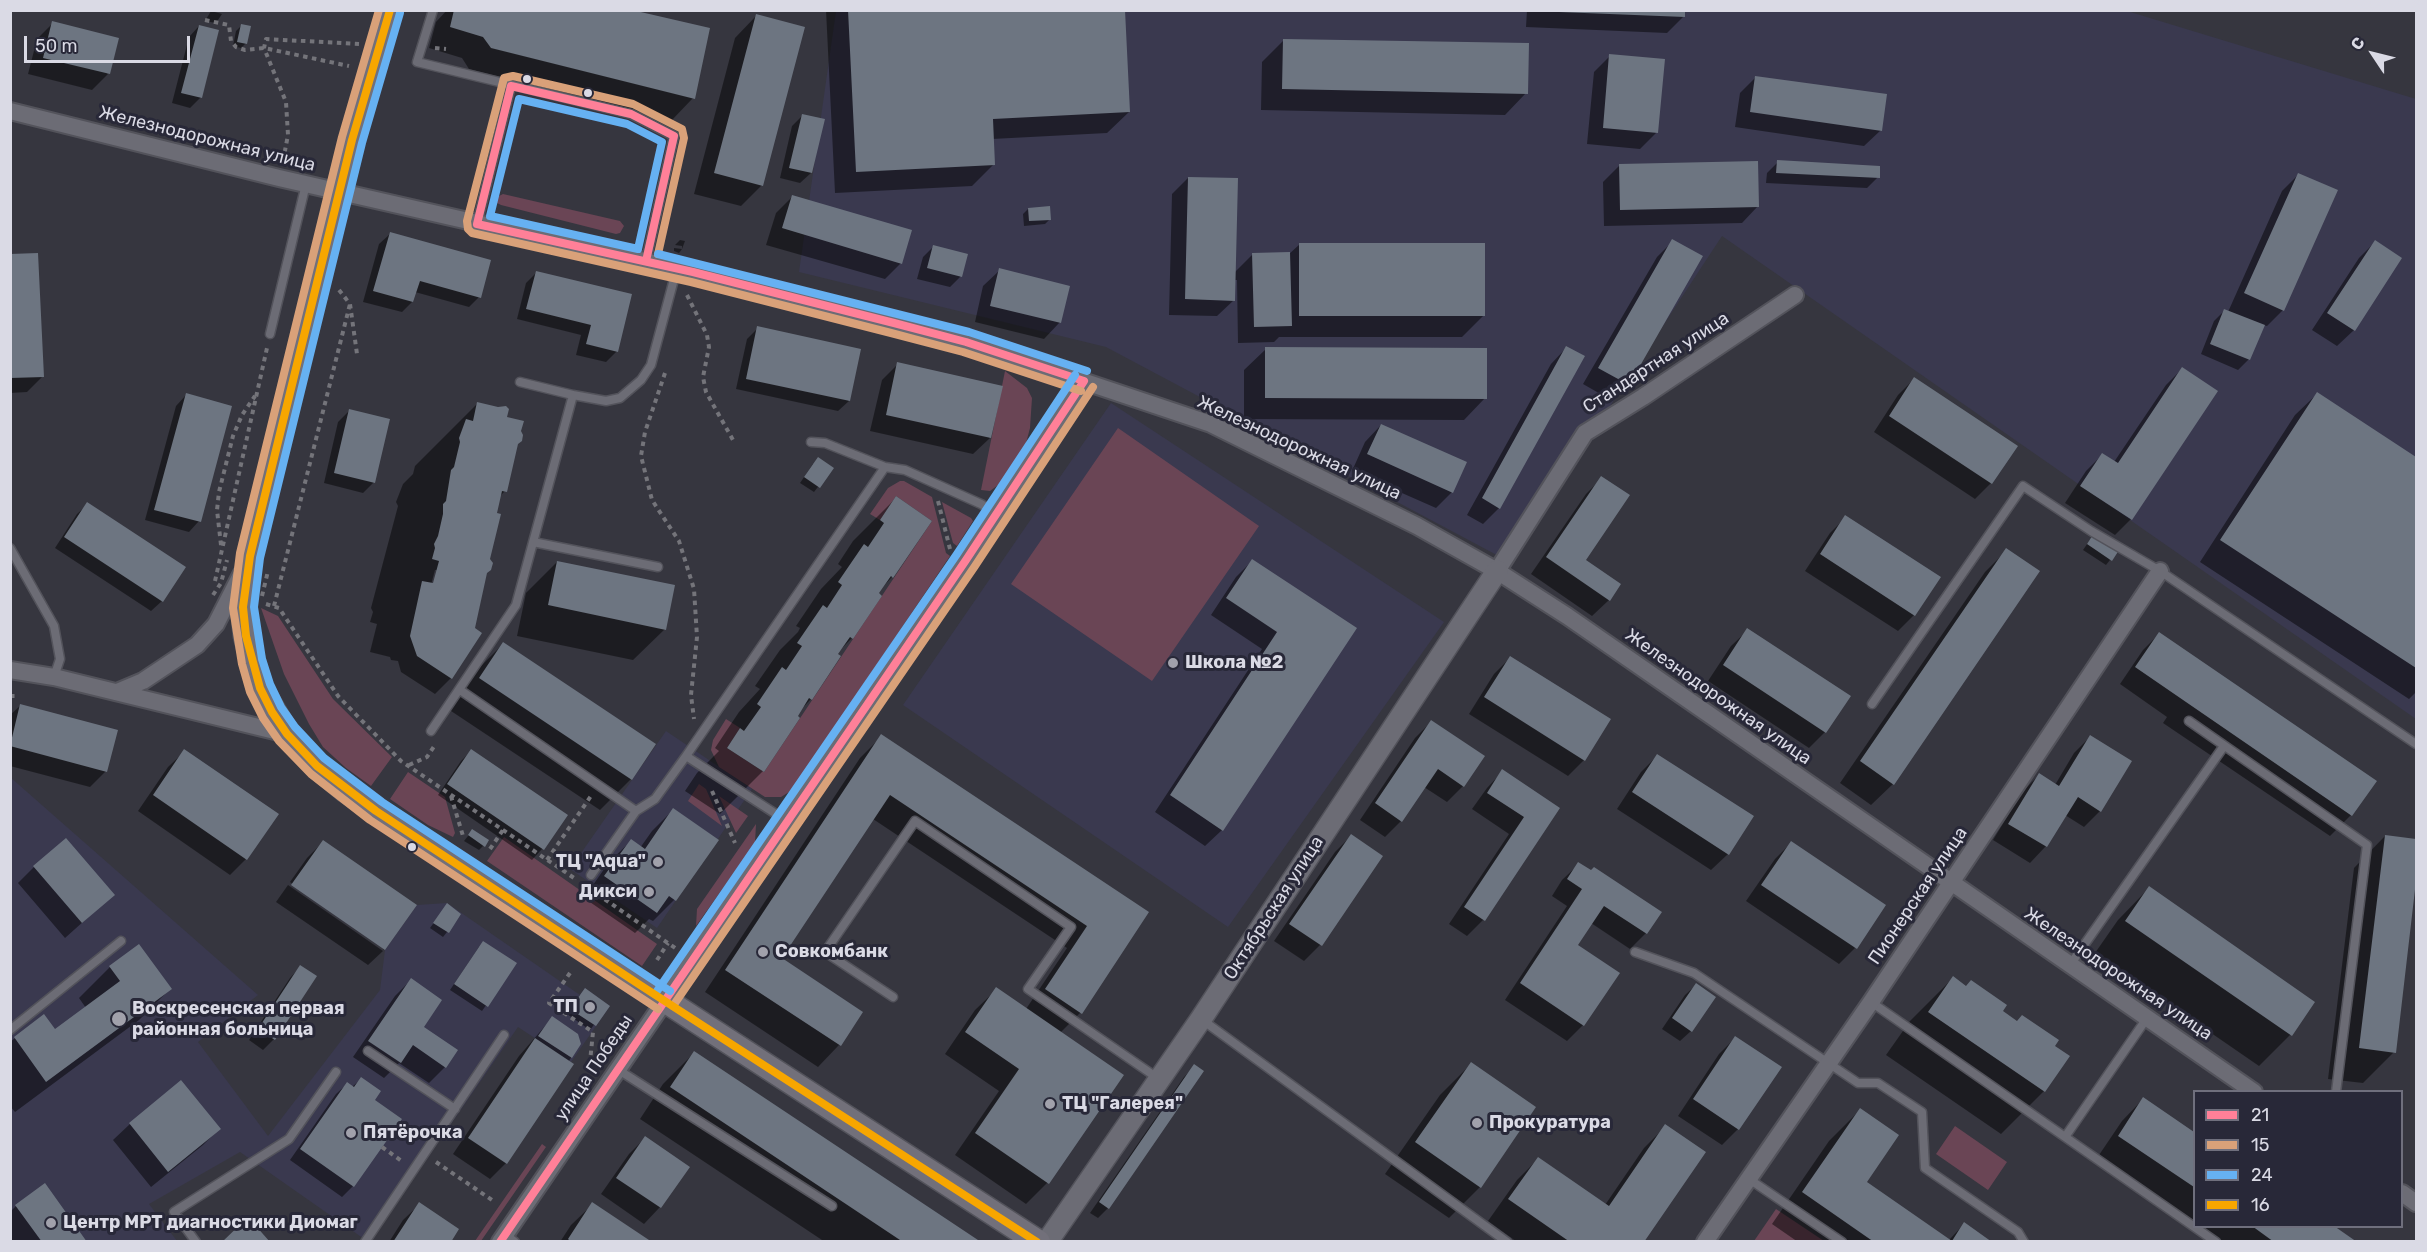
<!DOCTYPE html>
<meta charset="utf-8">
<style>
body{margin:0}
#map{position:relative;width:2427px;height:1252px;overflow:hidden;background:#36363f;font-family:Rubik,sans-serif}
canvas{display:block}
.frame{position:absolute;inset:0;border:12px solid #dadae5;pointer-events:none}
.legend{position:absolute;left:2193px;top:1090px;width:210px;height:138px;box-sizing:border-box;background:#282838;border:2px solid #6f6f7d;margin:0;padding:8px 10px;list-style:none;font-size:18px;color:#dadae5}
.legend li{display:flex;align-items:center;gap:12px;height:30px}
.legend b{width:30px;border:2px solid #6f6f7d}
.north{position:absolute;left:2343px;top:24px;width:60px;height:60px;-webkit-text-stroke:4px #282838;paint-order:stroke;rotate:305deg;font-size:16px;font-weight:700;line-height:24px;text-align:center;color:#dadae5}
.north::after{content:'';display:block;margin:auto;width:21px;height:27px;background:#dadae5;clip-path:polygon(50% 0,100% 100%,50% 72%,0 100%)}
.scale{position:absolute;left:24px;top:36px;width:166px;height:27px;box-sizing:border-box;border:3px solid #dadae5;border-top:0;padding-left:8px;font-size:18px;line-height:21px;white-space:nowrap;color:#dadae5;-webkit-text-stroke:4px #282838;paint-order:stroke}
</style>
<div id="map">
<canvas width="2427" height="1252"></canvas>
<div class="frame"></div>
<ul class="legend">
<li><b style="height:8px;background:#ff8098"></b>21</li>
<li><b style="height:8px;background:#d9a179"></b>15</li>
<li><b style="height:8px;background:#66b1f2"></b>24</li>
<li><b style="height:8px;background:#f7a600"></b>16</li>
</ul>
<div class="north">С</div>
<div class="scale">50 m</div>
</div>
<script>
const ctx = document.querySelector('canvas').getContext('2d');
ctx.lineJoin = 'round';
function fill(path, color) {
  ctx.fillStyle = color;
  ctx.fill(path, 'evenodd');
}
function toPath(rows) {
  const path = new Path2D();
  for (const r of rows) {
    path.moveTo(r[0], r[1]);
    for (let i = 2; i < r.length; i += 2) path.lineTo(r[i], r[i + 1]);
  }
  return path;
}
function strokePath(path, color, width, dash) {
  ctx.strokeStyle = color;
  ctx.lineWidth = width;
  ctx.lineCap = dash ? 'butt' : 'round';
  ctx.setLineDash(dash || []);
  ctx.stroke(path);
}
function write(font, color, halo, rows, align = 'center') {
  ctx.font = font + ' Rubik,sans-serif';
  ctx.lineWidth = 6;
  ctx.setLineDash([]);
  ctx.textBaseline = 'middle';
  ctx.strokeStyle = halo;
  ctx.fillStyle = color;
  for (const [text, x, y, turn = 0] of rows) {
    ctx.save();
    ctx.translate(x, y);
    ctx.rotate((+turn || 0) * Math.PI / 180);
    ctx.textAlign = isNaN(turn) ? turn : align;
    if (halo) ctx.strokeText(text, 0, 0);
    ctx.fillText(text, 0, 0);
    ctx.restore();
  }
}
fill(toPath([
 [836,11,2127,11,2416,99,2416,719,1722,236,1508,561,1106,347,799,272],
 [1111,403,1444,622,1228,927,903,705],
 [666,731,752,789,657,928,570,869],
 [10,777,258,995,198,1042,268,1136,380,990,385,950,417,905,447,903,580,995,585,988,610,1006,571,1062,518,1027,370,1241,367,1241,240,1152,149,1204,177,1241,11,1241]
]), '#3a394f');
fill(toPath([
 [503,194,620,221,624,226,620,233,616,234,501,205,497,203,497,197],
 [1005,371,1027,388,1032,398,1030,428,1025,447,1005,480,990,491,981,490],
 [1118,428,1259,526,1152,681,1011,584],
 [900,481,904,481,932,497,946,553,950,556,799,780,789,792,781,797,765,797,719,767,711,750,713,740,726,719,740,728,727,748,764,772,932,521,896,496,880,520,870,514,888,488],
 [942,502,971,518,973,521,957,546,953,543],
 [261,608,278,616,333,699,392,757,371,786,346,768,323,747,309,724,284,674],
 [408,772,445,797,455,833,453,837,428,825,390,799],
 [699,784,706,789,722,826,688,801],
 [719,796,748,816,736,833],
 [756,824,755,843,696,926,697,909],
 [504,837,657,944,642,966,487,861],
 [1955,1126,2007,1162,1988,1190,1936,1154],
 [542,1144,546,1147,481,1241,475,1241],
 [1776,1209,1824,1241,1754,1241]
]), '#6a4555');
fill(toPath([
 [447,10,625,10,693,98,672,120,469,69,462,58,429,48,436,22],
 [826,10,1124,10,1129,112,1107,133,992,139,994,164,972,186,835,193],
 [1527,10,1684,10,1683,17,1667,33,1526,27],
 [211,11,222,14,216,23,205,21],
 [756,16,762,185,741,206,694,194,735,38],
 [53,23,108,74,92,90,28,74,37,39],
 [199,26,201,97,190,108,172,103,189,37],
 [241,26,246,43,241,48,233,46,236,31],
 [1283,41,1526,93,1505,115,1261,110,1262,62],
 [1610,56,1656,133,1640,149,1587,144,1594,72],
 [1756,77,1881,130,1864,146,1735,127,1740,93],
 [803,115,811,173,800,183,780,178,792,126],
 [1778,162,1878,177,1867,188,1766,183,1767,173],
 [1619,166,1758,206,1742,223,1604,226,1603,182],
 [2298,175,2283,310,2267,326,2263,325,2249,359,2238,370,2201,354,2214,321,2225,310,2228,312,2282,191],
 [1188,178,1234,273,1253,254,1288,255,1300,244,1483,316,1462,337,1279,337,1274,342,1238,343,1237,280,1234,280,1234,300,1217,316,1169,315,1172,194],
 [792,197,901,263,885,279,766,245,776,213],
 [1028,209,1050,219,1045,224,1024,226,1023,214],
 [390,234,479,297,469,307,415,292,412,302,402,312,363,302,379,244],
 [680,240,685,241,682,249,682,246,675,245],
 [1673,241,1701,257,1627,384,1611,400,1583,384,1657,257],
 [2375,242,2354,330,2337,346,2312,330,2359,258],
 [934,246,966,255,960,277,950,287,917,279,923,257],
 [674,248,682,249,679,253,674,251],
 [10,256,43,376,27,392,10,393],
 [1000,270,1060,322,1044,339,975,322,983,286],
 [536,273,630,295,617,351,606,362,576,355,581,335,517,319,526,283],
 [758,328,849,401,838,411,736,389,747,339],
 [1567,347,1499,508,1483,524,1467,515,1551,364],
 [1266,349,1485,398,1464,420,1244,419,1244,370],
 [898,364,990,438,973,454,870,431,882,380],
 [2182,369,2131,519,2115,535,2065,503,2086,471,2103,454,2114,462,2166,385],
 [1914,379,1991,483,1975,499,1874,432,1898,395],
 [2317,394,2416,459,2416,692,2409,699,2200,562,2295,415],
 [186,395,199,521,189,532,145,520,176,406],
 [478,403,506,418,516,445,505,491,499,497,485,574,451,678,435,694,401,672,398,661,391,660,390,657,370,652,377,624,370,622,373,612,371,608,398,506,396,502,403,484,413,474,415,466],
 [435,570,438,570,434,585,431,585],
 [349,411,374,482,363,493,324,483,338,422],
 [1381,425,1452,492,1436,508,1352,471,1365,442],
 [813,464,832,469,814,492,800,483],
 [1602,478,1584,560,1609,600,1592,616,1531,574,1586,494],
 [896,498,930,521,892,577,880,590,852,638,838,652,811,699,795,716,798,718,763,771,720,814,685,791,697,773,719,751,715,748,739,712,760,689,755,686,780,650,798,632,800,628,796,626,821,589,842,567,838,564,853,541],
 [88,504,162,601,151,611,55,548,77,514],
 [1846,517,1914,615,1898,631,1805,571,1830,533],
 [2092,537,2110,560,2106,565,2083,550],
 [2007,550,1893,784,1871,805,1840,783,1985,572],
 [1252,561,1355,629,1222,830,1205,846,1155,812,1262,649,1211,615,1236,577],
 [557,562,665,629,633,660,517,636,526,593],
 [1748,630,1825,732,1809,748,1708,681,1731,646],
 [2159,634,2351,815,2330,836,2163,723,2167,717,2120,684,2143,650],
 [503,644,631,779,600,810,448,709,472,675],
 [1510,658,1584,760,1568,776,1469,714,1494,674],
 [20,706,106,771,90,787,10,766,10,715],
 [1431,722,1483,757,1463,786,1447,802,1424,787,1401,821,1385,837,1360,820,1415,738],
 [882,736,1147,912,1080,1013,1060,1033,1047,1183,1026,1204,955,1155,999,1091,945,1054,975,1010,997,989,1026,1009,1067,948,873,819,780,959,861,1013,839,1045,818,1067,705,992,860,758],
 [2090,737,2100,811,2084,827,2065,815,2046,846,2030,863,1993,840,2023,791,2039,775,2055,785,2074,753],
 [185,751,246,859,230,875,138,811,168,767],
 [471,751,565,816,542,849,532,860,438,795,461,761],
 [1657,756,1728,854,1711,870,1617,809,1641,772],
 [1503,771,1558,808,1483,920,1467,936,1449,924,1509,834,1472,809,1487,788],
 [673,810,716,840,674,900,653,921,649,919,635,933,584,898,609,862,631,841,640,848,652,831],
 [472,831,483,846,479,850,464,841],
 [1351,836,1381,856,1320,945,1304,961,1274,941,1335,852],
 [2385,836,2416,840,2416,869,2394,1052,2363,1083,2328,1079,2354,868],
 [323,842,415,905,383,950,383,947,290,882,307,858],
 [1791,843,1855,948,1839,964,1746,901,1775,859],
 [1579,864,1660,913,1646,933,1630,949,1591,923,1576,945,1583,1025,1567,1041,1505,1000,1567,906,1552,896,1562,880],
 [34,867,113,895,65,938,18,883],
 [288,885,383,951,368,965,276,902],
 [2149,888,2313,1002,2290,1035,2259,1066,2095,953,2118,920],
 [447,905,447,932,443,937,430,928],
 [479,947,515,964,482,1011,450,990],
 [110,967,170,989,139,1020,15,1112,10,1106,10,1042,44,1016,55,1031,86,1008,79,998],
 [300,967,274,1039,263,1050,249,1040,290,978],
 [1953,978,2068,1057,2044,1091,2001,1134,1886,1055,1910,1021],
 [411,980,422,1027,445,1067,429,1083,399,1063,384,1078,353,1057,395,996],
 [1696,985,1691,1031,1680,1041,1662,1029,1685,995],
 [580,995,608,1006,590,1030,567,1014],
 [552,1018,580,1043,506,1163,490,1179,453,1154,519,1056],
 [1735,1038,1738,1129,1722,1145,1678,1116,1719,1054],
 [694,1053,978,1242,825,1242,640,1119,663,1084],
 [1471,1064,1480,1187,1449,1218,1385,1174,1440,1095],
 [1195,1066,1108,1208,1098,1218,1090,1213,1184,1077],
 [361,1079,373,1101,400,1119,353,1186,342,1197,290,1160,336,1094,347,1084,352,1087],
 [181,1082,219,1129,203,1145,151,1187,113,1140,130,1124],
 [2143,1099,2194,1134,2194,1223,2097,1158,2122,1121],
 [1860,1110,1864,1183,1949,1240,1964,1224,1990,1242,1798,1242,1772,1224,1829,1141],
 [1666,1126,1642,1242,1517,1242,1488,1221,1517,1180,1538,1159,1605,1205,1644,1148],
 [645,1138,688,1168,660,1207,644,1224,601,1194,629,1154],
 [420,1204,449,1242,389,1242,403,1220],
 [593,1204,649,1242,560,1242,571,1225],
 [16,1206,85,1242,10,1242,10,1212],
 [2199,1226,2332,1226,2354,1242,2222,1242]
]), '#0007');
fill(toPath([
 [454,10,632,10,710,28,695,99,491,48,483,37,450,27],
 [848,10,1125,10,1130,112,993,119,995,165,856,172],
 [1559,10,1685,10,1685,17,1559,12],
 [756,14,805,27,763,186,714,173],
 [52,21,119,38,110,74,43,58],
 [241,24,251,26,247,44,237,42],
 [199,25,219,30,202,98,181,93],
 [1283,39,1529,43,1528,94,1282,89],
 [1609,54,1665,59,1658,133,1603,128],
 [1755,76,1887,94,1882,131,1750,112],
 [802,114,825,119,812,173,789,168],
 [1777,160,1880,166,1880,178,1776,173],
 [1758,161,1759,207,1620,210,1619,164],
 [2298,173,2338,190,2284,311,2244,293],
 [1188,177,1238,178,1235,301,1185,299],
 [792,195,912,230,902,264,782,228],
 [1050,206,1051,220,1029,221,1028,208],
 [390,232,491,260,481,298,420,281,413,302,373,291],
 [1672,239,1703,256,1629,385,1598,368],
 [2375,240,2402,258,2355,331,2327,313],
 [1299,243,1485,243,1485,316,1299,316],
 [933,245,968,254,962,277,927,268],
 [1290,252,1292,326,1254,327,1252,253],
 [38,253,44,377,10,378,10,254],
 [999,268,1070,286,1061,323,990,306],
 [536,271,632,294,618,352,586,344,591,325,526,309],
 [2224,309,2265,325,2250,360,2210,344],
 [757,326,861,349,850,401,746,379],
 [1566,346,1585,356,1500,509,1482,498],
 [1265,347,1487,348,1487,399,1265,398],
 [897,362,1003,386,991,438,886,415],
 [2182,367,2218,391,2132,520,2080,486,2102,453,2118,463],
 [1914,377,2018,446,1992,484,1889,416],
 [2317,392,2416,457,2416,668,2220,540],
 [186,393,232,406,201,522,154,510],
 [477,402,498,407,506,406,509,409,507,417,524,421,521,431,523,435,522,441,518,444,507,492,502,491,497,513,501,514,490,559,493,563,491,570,487,573,475,628,482,633,452,679,417,656,410,636,422,581,433,583,439,561,432,559,435,548,434,544,438,536,443,514,443,504,446,501,451,470,454,467,460,442,459,438,466,419,473,421],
 [349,409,390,419,375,483,334,473],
 [1381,424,1467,462,1453,493,1367,454],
 [818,457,834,468,820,488,804,477],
 [1601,476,1630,495,1586,560,1621,584,1610,601,1546,557],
 [896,496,932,521,893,578,891,576,879,593,882,596,853,639,850,637,838,654,841,656,812,700,809,698,798,716,800,718,764,772,727,748,740,728,744,731,761,707,757,704,782,667,786,670,802,646,797,643,823,605,827,608,842,585,838,582,864,544,868,547,884,523,880,520],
 [87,502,186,567,163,602,64,537],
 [1845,515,1941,577,1915,616,1820,554],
 [2096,530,2121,547,2112,561,2087,544],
 [2006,548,2040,571,1894,785,1860,761],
 [1252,559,1357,628,1223,831,1170,795,1277,632,1226,598],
 [557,561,675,585,666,630,548,605],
 [1747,628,1851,696,1826,733,1723,665],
 [2159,632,2377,781,2352,816,2135,667],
 [503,642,656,744,632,780,479,678],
 [1510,656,1611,719,1585,761,1484,697],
 [20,704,118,730,107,772,10,746],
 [1431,720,1485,756,1464,787,1438,769,1402,822,1375,803],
 [881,734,1149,912,1082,1014,1045,989,1087,926,890,795,782,958,863,1012,841,1046,725,970],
 [2090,735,2132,761,2101,812,2078,797,2047,847,2008,824,2039,773,2059,786],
 [184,749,279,814,247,860,153,795],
 [471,749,568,815,544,850,447,784],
 [1657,754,1754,816,1729,855,1632,792],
 [1502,769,1560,808,1485,921,1464,907,1524,817,1487,793],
 [673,808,719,840,676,901,669,896,657,913,604,876,631,839,645,849],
 [472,829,489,840,485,847,468,835],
 [1351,834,1383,856,1322,946,1289,924],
 [2385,835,2416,839,2416,881,2396,1053,2359,1048],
 [66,838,115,895,82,923,33,866],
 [323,840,417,905,385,950,291,885],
 [1791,841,1886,905,1857,949,1761,885],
 [1578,862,1591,870,1594,867,1662,912,1647,934,1604,906,1578,945,1620,973,1584,1026,1520,983,1582,889,1567,879],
 [2149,886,2315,1002,2292,1036,2125,921],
 [447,903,461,914,449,933,433,923],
 [483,941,517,963,488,1007,454,984],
 [139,944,172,989,46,1082,14,1037,44,1014,55,1029,120,981,109,966],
 [300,965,317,976,275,1040,258,1029],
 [1953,976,1966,986,1971,980,2007,1005,2003,1011,2017,1021,2022,1015,2059,1040,2055,1046,2070,1056,2045,1092,1928,1012],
 [411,978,442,1000,424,1027,458,1050,446,1068,413,1045,401,1063,368,1041],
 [1696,983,1716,997,1692,1032,1672,1018],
 [996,987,1124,1075,1049,1184,975,1133,1019,1069,965,1032],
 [585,988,610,1006,596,1026,570,1009],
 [552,1016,578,1034,581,1044,572,1058,538,1036],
 [1735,1036,1782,1067,1739,1130,1693,1099],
 [535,1038,574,1064,507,1164,468,1138],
 [694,1051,981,1242,903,1242,670,1087],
 [1471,1062,1536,1107,1481,1188,1415,1142],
 [1194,1064,1204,1071,1109,1209,1099,1202],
 [361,1077,381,1091,375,1100,402,1119,354,1187,300,1149,347,1082,354,1087],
 [181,1080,221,1129,168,1172,129,1123],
 [2143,1097,2194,1132,2194,1187,2118,1136],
 [1860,1108,1899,1135,1867,1182,1952,1241,1964,1222,1992,1242,1874,1242,1802,1192],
 [1665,1124,1706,1152,1644,1242,1570,1242,1508,1199,1538,1157,1609,1206],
 [645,1136,690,1167,661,1208,616,1178],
 [45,1183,87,1242,42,1242,15,1205],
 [419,1202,459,1229,451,1242,393,1242],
 [592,1202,652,1242,571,1242,568,1239],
 [248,1217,270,1242,222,1242],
 [2252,1226,2334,1226,2357,1242,2274,1242]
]), '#6d7581');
const service = toPath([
 [433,10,417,62,631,114,674,136,646,261],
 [477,224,511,86],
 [270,334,306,184],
 [520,382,573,395],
 [811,442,825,443,885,467],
 [533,542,658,567],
 [10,548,54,626,60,659,54,677],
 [460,690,636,811,655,799,686,756],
 [1872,704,2023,486,2091,531,2160,571,2416,744],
 [2189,721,2367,845,2336,1092],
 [431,731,516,605,573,395,606,401,620,398,641,380,651,365,677,268],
 [787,821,686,756,885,467,905,470,981,504,996,513],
 [591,875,636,811],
 [1635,952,1694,973,1858,1083,1878,1083,1922,1112,1925,1168,2018,1232,2024,1242],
 [2070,965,2224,746],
 [893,997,825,952,915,821,1071,927,1028,989,1159,1079],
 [1871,1002,2216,1242],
 [1201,1019,1507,1242],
 [10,1030,121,941],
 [368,1051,455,1109],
 [617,1069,832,1206],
 [2065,1137,2147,1018],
 [1749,1179,1842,1242],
 [505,1234,515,1242],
 [196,1242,174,1212,289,1139,336,1072],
 [365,1242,504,1035]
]);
const minor = toPath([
 [10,111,279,178,693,272,894,323,966,342,1211,424,1417,526,1497,571,1567,616,2254,1092],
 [1497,571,1585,433,1643,397,1795,295],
 [10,670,54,677,287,734],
 [117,692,143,681,197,645,216,624,242,573],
 [2402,1193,2416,1203],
 [500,1242,966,560,1084,381],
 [1705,1242,1871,1002,2160,571]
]);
const tertiary = toPath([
 [1047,1242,1201,1019,1497,571]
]);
const secondary = toPath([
 [250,556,243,607,246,636,260,688,287,734,317,766,346,790,495,890,1038,1242]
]);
strokePath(service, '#53535b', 11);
strokePath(minor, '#53535b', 20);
strokePath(tertiary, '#53535b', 24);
strokePath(secondary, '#53535b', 27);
strokePath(toPath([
 [205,20,229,25,231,41,236,47,245,50,264,48,349,66],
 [435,48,446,49],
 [283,161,288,135,286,102,264,48,266,39,359,44],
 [339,290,350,304,357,354],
 [687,295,707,335,709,347,703,377,706,392,733,440],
 [665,373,645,432,641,456,652,500,679,541,694,589,697,637,691,695,694,719],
 [938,501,950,549],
 [221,545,217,510,219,492,233,436,242,415,255,396],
 [215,581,267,348],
 [266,604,279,608,338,696,401,761,577,880],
 [274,606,350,304],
 [10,696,16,696],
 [409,765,427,757,435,745],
 [712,791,735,843],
 [451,796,463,836],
 [490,849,503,830],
 [547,860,591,796],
 [590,889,678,950],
 [657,960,668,943],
 [570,973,549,1003,593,1032,590,1062],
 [382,1147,403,1162],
 [436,1162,495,1202]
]), '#74747a', 4, [4.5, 4.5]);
strokePath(service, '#6c6c75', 8);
strokePath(minor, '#6c6c75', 16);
strokePath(tertiary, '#6c6c75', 21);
strokePath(secondary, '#72707a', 24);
const secondaryBridge = toPath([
 [250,556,352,140,390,10]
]);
strokePath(secondaryBridge, '#53535b', 27, []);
strokePath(toPath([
 [213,595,221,583,227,560],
 [262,596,268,571]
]), '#74747a', 4, [4.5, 4.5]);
strokePath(secondaryBridge, '#72707a', 24);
strokePath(toPath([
 [511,86,631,114,674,136,646,261],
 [477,224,693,272,894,323,966,342,1084,381],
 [477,224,511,86],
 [500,1242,966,560,1084,381]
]), '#ff8098', 8);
strokePath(toPath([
 [379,10,342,137,240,553,233,608,242,664,250,692,263,718,279,741,311,774,370,820,658,1009],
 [658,254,684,138,682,129,633,104,513,76,504,78,467,221,468,229,472,233,691,282,891,333,963,352,1081,391],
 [673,1006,975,566,1093,387]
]), '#d9a179', 8);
strokePath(toPath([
 [400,13,362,143,260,558,254,607,262,659,270,684,281,707,295,727,324,758,382,802,670,991],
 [519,99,627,124,662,142,638,249,490,216,519,99],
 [658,254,969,332,1087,371],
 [655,994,957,554,1075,375]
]), '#66b1f2', 8);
strokePath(toPath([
 [390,10,352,140,250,556,243,607,246,636,260,688,272,712,287,734,317,766,376,811,640,985,1037,1242]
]), '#f7a600', 8);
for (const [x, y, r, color] of [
 [527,79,5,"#dadae5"],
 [588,93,5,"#dadae5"],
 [1173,663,6,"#a1a1ab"],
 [412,847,5,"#dadae5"],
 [658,862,6,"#a1a1ab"],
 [649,892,6,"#a1a1ab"],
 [763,952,6,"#a1a1ab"],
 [590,1007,6,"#a1a1ab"],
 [119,1019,8,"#a1a1ab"],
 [1050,1104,6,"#a1a1ab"],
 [1477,1123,6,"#a1a1ab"],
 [351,1133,6,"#a1a1ab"],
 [51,1223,6,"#a1a1ab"]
]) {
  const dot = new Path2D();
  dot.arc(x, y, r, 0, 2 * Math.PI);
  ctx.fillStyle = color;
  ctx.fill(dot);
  strokePath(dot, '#282838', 2);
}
write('18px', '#dadae5', '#282838', [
 ["Железнодорожная улица",207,139,14],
 ["Стандартная улица",1656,363,-33],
 ["Железнодорожная улица",1299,448,25],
 ["Железнодорожная улица",1718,697,35],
 ["Пионерская улица",1918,896,-56],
 ["Октябрьская улица",1274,908,-57],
 ["Железнодорожная улица",2118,974,34],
 ["улица Победы",594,1068,-56]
]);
write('bold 18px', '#dadae5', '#282838', [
 ["Школа №2",1185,663],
 ["ТЦ \"Aqua\"",646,862,"right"],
 ["Дикси",637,892,"right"],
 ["Совкомбанк",775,952],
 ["ТП",578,1007,"right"],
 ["Воскресенская первая",132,1009],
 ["районная больница",132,1030],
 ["ТЦ \"Галерея\"",1062,1104],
 ["Прокуратура",1489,1123],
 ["Пятёрочка",363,1133],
 ["Центр МРТ диагностики Диомаг",63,1223]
], 'left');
</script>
